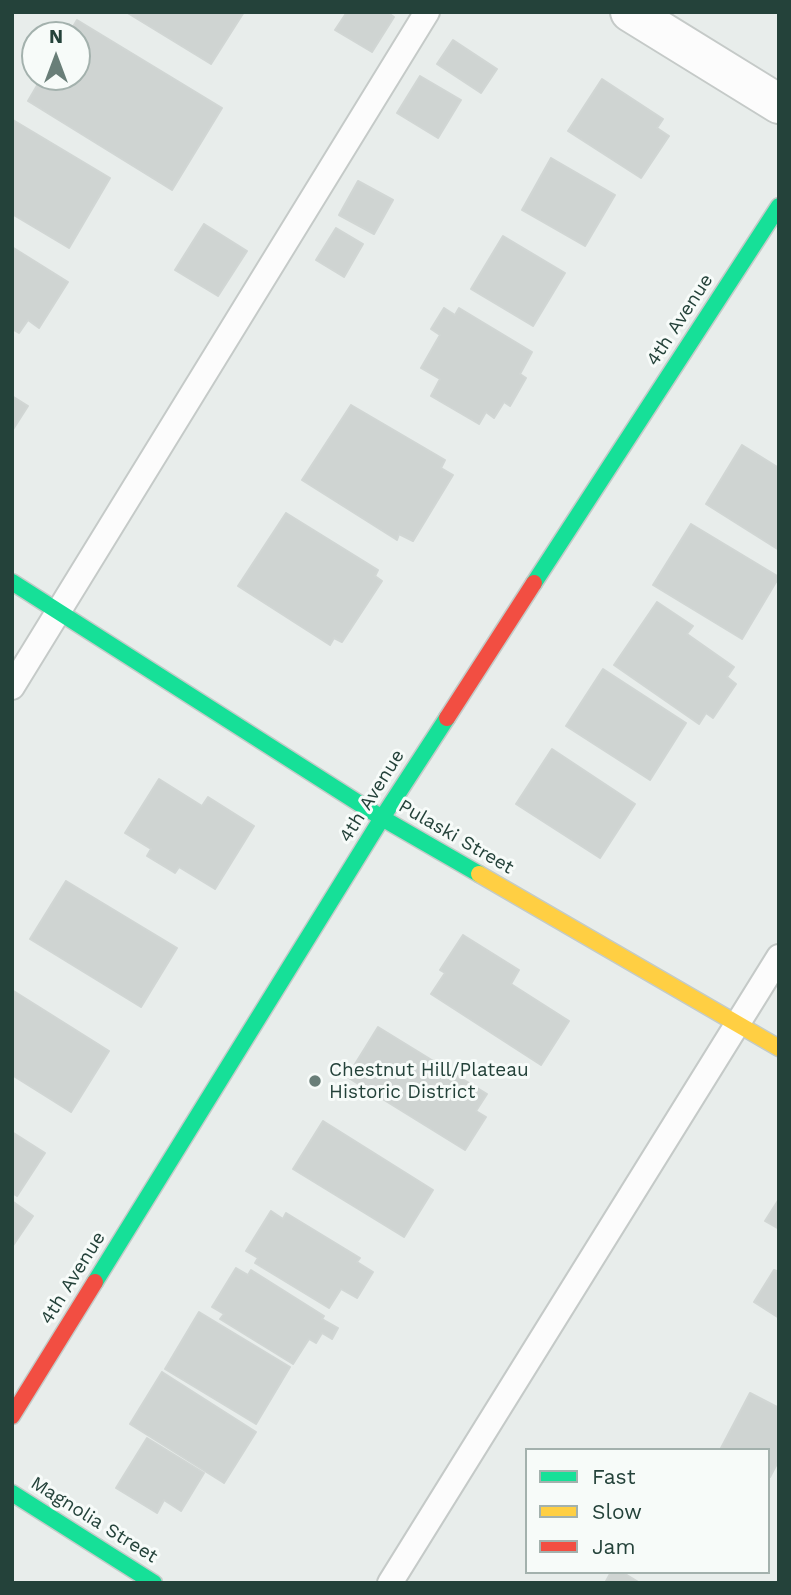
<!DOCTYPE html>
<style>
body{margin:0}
#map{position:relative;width:791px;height:1595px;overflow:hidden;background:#e8edeb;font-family:"Work Sans",sans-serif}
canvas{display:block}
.frame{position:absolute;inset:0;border:14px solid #24423a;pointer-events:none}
.legend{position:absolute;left:525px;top:1448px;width:245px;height:126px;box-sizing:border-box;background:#f7fbf9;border:2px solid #a3b1ad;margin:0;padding:9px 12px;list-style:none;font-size:21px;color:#24423a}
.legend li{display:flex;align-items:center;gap:14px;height:35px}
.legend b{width:35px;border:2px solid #a3b1ad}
.north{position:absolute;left:21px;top:21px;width:70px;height:70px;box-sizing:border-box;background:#f7fbf9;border:2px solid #a3b1ad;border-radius:50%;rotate:0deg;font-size:19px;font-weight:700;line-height:28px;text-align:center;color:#24423a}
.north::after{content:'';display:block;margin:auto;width:24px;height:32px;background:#697e78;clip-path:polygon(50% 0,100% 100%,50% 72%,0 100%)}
</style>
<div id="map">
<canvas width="791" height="1595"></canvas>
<div class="frame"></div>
<ul class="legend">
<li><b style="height:9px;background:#16e098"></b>Fast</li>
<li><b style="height:9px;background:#ffcf43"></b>Slow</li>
<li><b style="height:9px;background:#f24e42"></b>Jam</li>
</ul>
<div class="north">N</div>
</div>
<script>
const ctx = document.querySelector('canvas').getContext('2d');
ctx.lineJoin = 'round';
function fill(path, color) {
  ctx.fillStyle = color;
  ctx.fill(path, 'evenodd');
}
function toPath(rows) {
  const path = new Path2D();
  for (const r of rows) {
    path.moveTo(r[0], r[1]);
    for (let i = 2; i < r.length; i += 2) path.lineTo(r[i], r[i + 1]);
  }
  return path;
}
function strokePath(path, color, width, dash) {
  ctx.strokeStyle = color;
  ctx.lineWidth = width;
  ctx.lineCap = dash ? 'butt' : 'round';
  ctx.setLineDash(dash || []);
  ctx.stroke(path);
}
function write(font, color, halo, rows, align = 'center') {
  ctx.font = font + ' "Work Sans",sans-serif';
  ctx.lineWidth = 6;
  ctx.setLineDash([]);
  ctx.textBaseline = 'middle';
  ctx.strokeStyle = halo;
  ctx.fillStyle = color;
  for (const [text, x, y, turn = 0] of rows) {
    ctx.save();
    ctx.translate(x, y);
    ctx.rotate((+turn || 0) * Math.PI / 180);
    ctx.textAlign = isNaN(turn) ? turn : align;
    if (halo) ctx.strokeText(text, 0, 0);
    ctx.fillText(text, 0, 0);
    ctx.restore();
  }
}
const building = toPath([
 [126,12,244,12,211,64,126,12],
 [347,12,387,12,394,17,372,52,335,30,347,12],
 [77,20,222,108,172,190,28,101,42,77,77,77,77,35,68,35,77,20],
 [453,40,497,69,481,93,437,64,453,40],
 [420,76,461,100,438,138,397,113,420,76],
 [602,79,663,119,657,128,669,136,641,178,568,131,602,79],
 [13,120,110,178,69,248,12,214,13,120],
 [551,158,615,195,585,246,522,210,551,158],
 [358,181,393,200,374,234,339,215,358,181],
 [204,224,247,251,218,296,175,270,204,224],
 [336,228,363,244,344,277,316,260,336,228],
 [503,236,565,273,533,326,471,289,503,236],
 [12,247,68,282,39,328,28,320,19,333,12,329,12,247],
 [444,308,455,315,459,308,532,352,520,374,526,378,510,406,504,402,494,418,486,412,479,424,431,396,440,379,421,368,440,335,431,329,444,308],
 [12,396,28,406,12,431,12,396],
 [351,405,445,460,441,468,453,475,413,541,399,534,397,540,302,480,351,405],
 [742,445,779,468,779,550,706,504,742,445],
 [286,513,378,570,375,576,382,581,342,642,334,638,330,645,238,586,286,513],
 [691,524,779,577,742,639,653,585,691,524],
 [657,602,693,626,687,634,734,667,727,677,736,684,713,718,706,713,699,724,614,665,657,602],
 [603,669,686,723,650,780,566,726,603,669],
 [552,749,635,804,600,858,516,804,552,749],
 [159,779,202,806,208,797,254,826,215,889,179,867,175,873,147,856,151,849,125,833,159,779],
 [66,881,177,948,141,1007,30,939,66,881],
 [463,935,519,970,511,984,569,1021,541,1065,431,994,445,973,440,970,463,935],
 [12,990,109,1051,71,1112,12,1075,12,990],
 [378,1027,487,1094,476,1111,486,1117,465,1150,347,1077,378,1027],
 [323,1121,433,1190,404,1237,293,1169,323,1121],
 [12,1132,45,1153,17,1196,12,1193,12,1132],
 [779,1199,779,1229,765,1221,779,1199],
 [12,1201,33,1216,12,1247,12,1201],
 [271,1211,283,1219,286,1213,360,1258,357,1262,373,1272,357,1298,341,1289,329,1308,255,1263,258,1258,246,1251,271,1211],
 [236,1268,248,1275,251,1270,324,1316,322,1319,338,1328,332,1339,322,1333,316,1343,309,1339,293,1364,220,1319,224,1314,212,1307,236,1268],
 [774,1270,779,1272,779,1318,754,1302,774,1270],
 [199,1312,290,1367,256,1424,165,1369,199,1312],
 [162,1372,256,1432,224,1483,130,1424,162,1372],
 [750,1393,779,1408,779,1460,770,1477,768,1450,720,1450,750,1393],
 [147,1438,204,1473,181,1511,164,1500,157,1513,116,1488,147,1438],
 [611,1572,622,1572,640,1583,605,1583,611,1572]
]);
fill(building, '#cfd4d2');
strokePath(building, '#d1d6d4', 2);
const lane = toPath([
 [12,687,427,12],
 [390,1583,779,957]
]);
const street = toPath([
 [630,12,779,104]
]);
const fast = toPath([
 [12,582,382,818,479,874],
 [534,583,779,206],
 [95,1282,382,818,447,718],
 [12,1493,154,1583]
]);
const slow = toPath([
 [479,874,779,1048]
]);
const jam = toPath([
 [447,718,534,583],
 [12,1416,95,1282]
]);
strokePath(lane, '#c5cac8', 28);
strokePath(street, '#c5cac8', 42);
strokePath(fast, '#c3cbc8', 19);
strokePath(slow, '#c3cbc8', 19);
strokePath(jam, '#c3cbc8', 19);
strokePath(lane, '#fcfcfc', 24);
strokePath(street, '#fcfcfc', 38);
strokePath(fast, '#16e098', 16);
strokePath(slow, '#ffcf43', 16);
strokePath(jam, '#f24e42', 16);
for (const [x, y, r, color] of [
 [315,1081,7,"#697e78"]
]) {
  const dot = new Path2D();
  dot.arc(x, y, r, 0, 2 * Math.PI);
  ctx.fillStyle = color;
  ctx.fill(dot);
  strokePath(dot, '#f7fbf9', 2.5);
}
write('19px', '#24423a', '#f7fbf9', [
 ["4th Avenue",680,320,-57],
 ["4th Avenue",372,796,-58],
 ["Pulaski Street",456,837,30],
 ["4th Avenue",73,1278,-58],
 ["Magnolia Street",94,1520,32]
]);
write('19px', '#24423a', '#f7fbf9', [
 ["Chestnut Hill/Plateau",329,1070],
 ["Historic District",329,1092]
], 'left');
</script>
